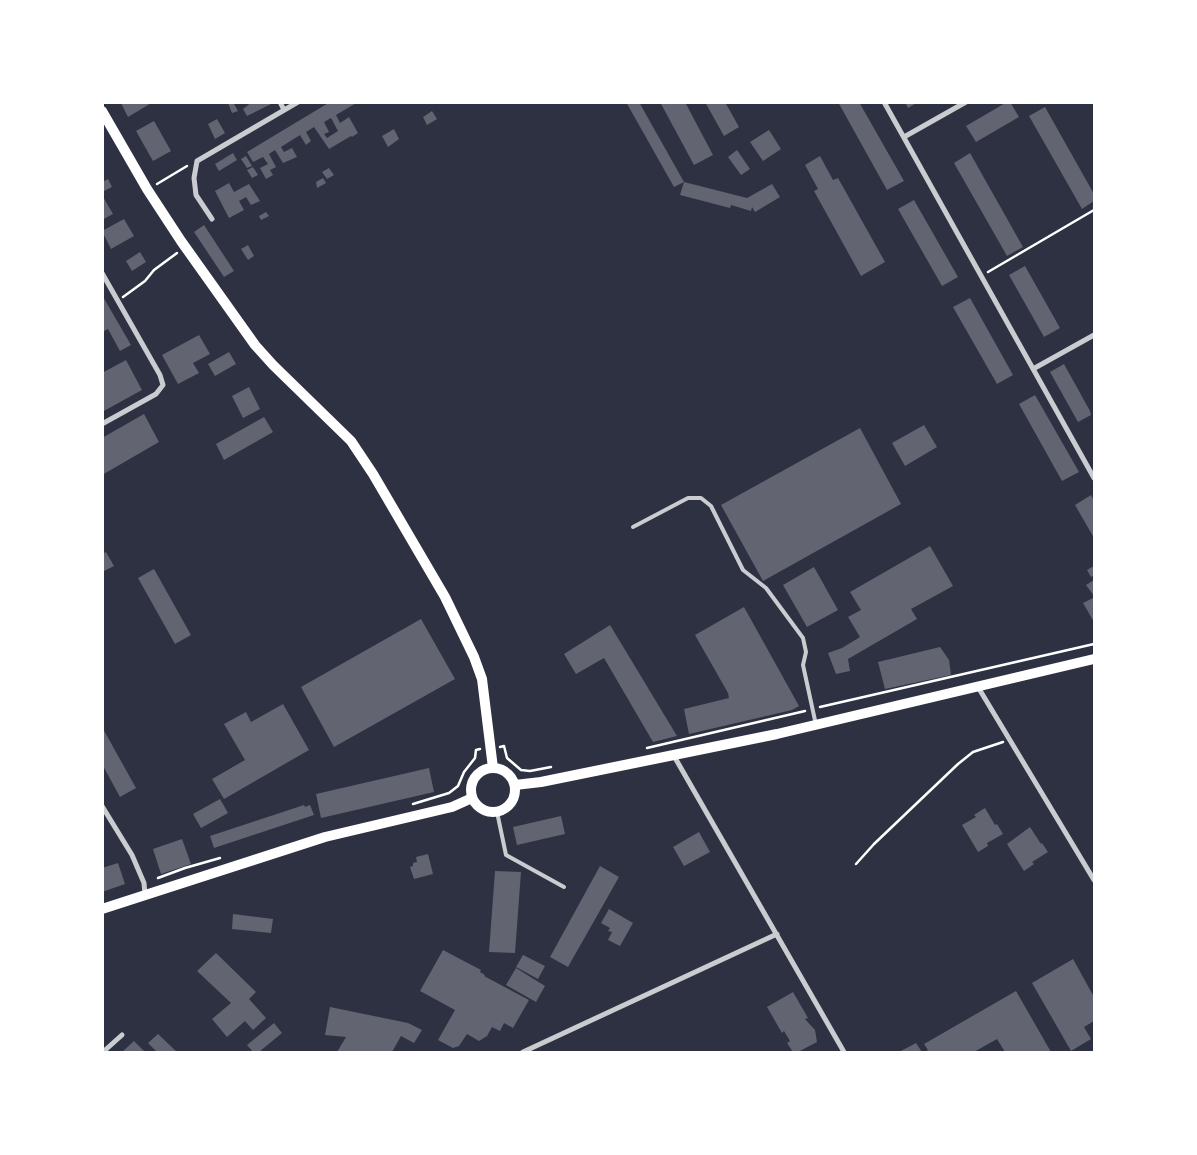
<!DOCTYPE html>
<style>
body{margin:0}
#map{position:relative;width:1197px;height:1155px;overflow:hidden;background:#2d3142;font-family:Mulish,sans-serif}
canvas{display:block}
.frame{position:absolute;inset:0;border:104px solid #fff;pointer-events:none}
</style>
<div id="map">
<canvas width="1197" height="1155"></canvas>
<div class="frame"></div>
</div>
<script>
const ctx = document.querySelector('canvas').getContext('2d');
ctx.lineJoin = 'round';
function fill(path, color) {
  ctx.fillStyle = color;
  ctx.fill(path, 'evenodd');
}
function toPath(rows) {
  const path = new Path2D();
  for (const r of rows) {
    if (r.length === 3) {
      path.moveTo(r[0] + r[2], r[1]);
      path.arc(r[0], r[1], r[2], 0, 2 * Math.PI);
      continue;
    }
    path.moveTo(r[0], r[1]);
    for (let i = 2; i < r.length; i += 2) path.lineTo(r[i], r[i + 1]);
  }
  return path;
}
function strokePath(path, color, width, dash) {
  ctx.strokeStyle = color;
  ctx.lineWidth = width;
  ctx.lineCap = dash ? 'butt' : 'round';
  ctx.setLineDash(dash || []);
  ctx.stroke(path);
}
fill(toPath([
 [122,102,153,102,128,117,121,103],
 [230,102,233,102,238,111,232,113,228,103],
 [252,102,270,102,271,104,247,116,243,109],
 [330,102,358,102,336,115,340,123,349,117,358,133,352,137,351,136,329,149,314,127,306,132,311,141,306,145,300,135,281,147,284,152,292,148,297,157,283,163,275,150,269,154,276,167,270,170,273,175,266,179,260,168,268,164,263,157,253,162,247,152],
 [331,118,338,131,327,138,324,134,329,132,324,122],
 [626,102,639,102,684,182,747,198,772,184,780,197,755,212,752,207,751,211,731,205,730,208,680,195,684,182,674,187],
 [660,102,685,102,713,155,694,165],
 [705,102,725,102,739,127,724,136],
 [838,102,859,102,904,181,887,190],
 [905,102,918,102,908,108],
 [1007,102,1010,102,1019,117,976,142,966,126],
 [1045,107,1094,194,1094,201,1082,209,1029,116],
 [432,111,437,119,427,125,423,117],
 [217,119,225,133,215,139,208,124],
 [154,121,171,151,153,161,136,131],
 [394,129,399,139,388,147,382,136],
 [769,130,781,149,763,161,750,142],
 [737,150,750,169,741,175,728,157],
 [233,153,237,160,219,171,215,164],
 [970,153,1023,247,1007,256,954,163],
 [246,156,252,166,247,168,241,159],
 [820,156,833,180,838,178,885,262,861,276,814,191,818,189,805,165],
 [253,167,258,175,252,178,247,170],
 [329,168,334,175,327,179,322,172],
 [323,178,326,183,317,188,316,182],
 [108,179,112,187,102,192,102,182],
 [229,183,234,192,249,184,260,201,251,205,246,197,239,201,244,210,229,218,215,191],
 [102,195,113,214,102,220],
 [914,200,958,277,942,286,898,209],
 [266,212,269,216,261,220,259,216],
 [124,219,134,236,111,249,102,231],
 [204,225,234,271,224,277,194,232],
 [248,245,254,256,248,260,241,249],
 [140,252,146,262,132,271,126,261],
 [1025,266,1060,328,1044,337,1009,275],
 [102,295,131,345,120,351,108,329,102,332],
 [970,298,1013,375,997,384,953,307],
 [199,335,210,354,193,363,199,373,178,384,162,355],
 [229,352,236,364,215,376,208,364],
 [126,360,142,390,102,412,102,373],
 [1064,364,1090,411,1091,415,1078,422,1050,372],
 [249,387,260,409,243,418,232,396],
 [1035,395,1079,472,1062,481,1019,404],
 [144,414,159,442,102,475,102,438],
 [264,417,273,432,224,460,216,444],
 [924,425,937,447,905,466,892,443],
 [860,428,901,504,763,581,721,505],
 [1091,495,1094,501,1094,538,1075,505],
 [930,546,953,586,911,609,917,619,848,659,850,671,836,674,828,653,842,648,860,637,848,617,861,610,850,592],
 [106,552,114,566,102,572,102,554],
 [1094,566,1094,575,1091,577,1087,570],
 [814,567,838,610,807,627,783,585],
 [154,569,191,635,175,644,138,578],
 [1094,580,1094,596,1086,585],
 [1093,598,1094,600,1094,622,1083,603],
 [744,607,799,706,792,710,689,734,684,709,729,698,728,693,695,635],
 [421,619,455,679,334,747,301,687],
 [610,625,677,736,653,742,604,658,576,674,564,654],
 [940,647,949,660,951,675,885,689,878,662],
 [283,704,309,750,224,799,212,779,245,760,224,724,246,712,251,722],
 [102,727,136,788,120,797,102,764],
 [429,768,434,792,321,818,316,794],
 [220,799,228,813,201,828,193,814],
 [304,805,305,807,310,805,314,815,214,848,210,836],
 [985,808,995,825,997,824,1003,834,987,843,988,846,978,852,962,825,976,817,974,815],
 [561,816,565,834,517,845,513,827],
 [1030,827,1041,844,1042,843,1048,852,1032,862,1034,864,1024,871,1007,844],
 [699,832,710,852,684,866,673,847],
 [182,839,191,864,161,874,153,849],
 [428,854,433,874,414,879,410,867,413,866,413,863,417,862,416,857],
 [118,863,125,884,102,892,102,868],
 [600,866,619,877,568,967,550,957],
 [495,871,521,872,515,953,489,952],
 [609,909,633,923,620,946,608,940,612,932,608,931,610,928,601,923],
 [233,914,273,919,271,933,232,929],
 [443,950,481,970,480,972,485,975,484,976,529,1000,513,1028,504,1023,500,1031,492,1027,487,1036,479,1041,467,1034,459,1046,453,1048,438,1040,455,1010,420,991],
 [216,953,256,992,249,999,266,1018,253,1030,245,1021,227,1037,212,1019,231,1003,197,971],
 [523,955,545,966,538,979,516,967],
 [1073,959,1094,997,1094,1021,1084,1027,1091,1039,1071,1051,1032,983],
 [516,968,545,986,536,1002,506,985],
 [1016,991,1051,1052,1005,1052,997,1039,974,1052,924,1052,928,1050,924,1044],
 [793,992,808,1018,805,1019,815,1030,817,1042,798,1052,793,1052,787,1043,790,1041,784,1031,782,1033,767,1007],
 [330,1007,408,1023,422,1030,414,1043,401,1036,392,1052,360,1052,357,1051,356,1052,337,1052,346,1037,325,1035],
 [274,1023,282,1033,259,1052,253,1052,247,1045],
 [158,1034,177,1052,157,1052,148,1043],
 [134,1041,145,1052,122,1052],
 [916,1043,922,1052,899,1052]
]), '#626471');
strokePath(toPath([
 [157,184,187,166],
 [988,272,1094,210],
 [123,297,145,281,154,270,177,253],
 [820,707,1094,644],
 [500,747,504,746,507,758,521,770,530,771,551,767],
 [647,748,805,711],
 [413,804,449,793,458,786,464,772,475,758,476,750,480,749],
 [856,864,874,844,958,764,973,752,1003,742],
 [158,878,185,868,220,858]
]), '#fff', 2.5);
strokePath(toPath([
 [633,527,688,498,701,498,711,506,743,570,766,588,803,638,806,652,803,665,816,725],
 [497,812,506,855,564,887]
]), '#caccd0', 4);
strokePath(toPath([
 [280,102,284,110],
 [884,102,1094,478],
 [904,137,966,102],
 [212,219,196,195,194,178,197,161,298,102],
 [102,273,160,375,163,385,156,394,102,424],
 [1033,369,1094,335],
 [978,687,1094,880],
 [674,756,844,1052],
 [102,806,132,855,144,883,145,895],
 [103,1052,122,1035],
 [523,1052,777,934]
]), '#caccd0', 5);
strokePath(toPath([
 [102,111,147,189,181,241,255,345,273,365,351,441,373,474,445,597,474,657,482,679,493,768],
 [493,790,22],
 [515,785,541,782,777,734,1094,659],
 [102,909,325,837,452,807,472,798]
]), '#fff', 10);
</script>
